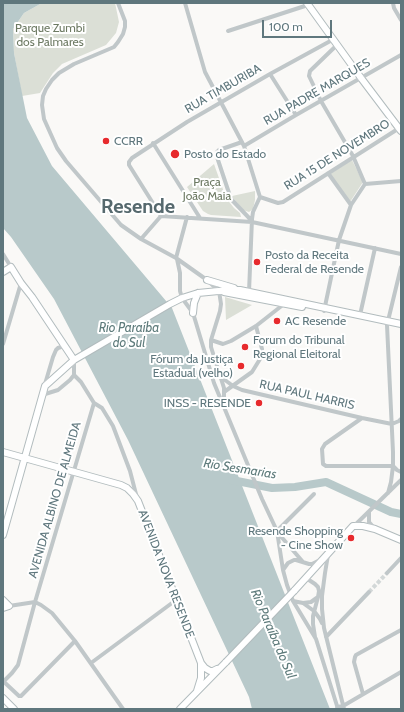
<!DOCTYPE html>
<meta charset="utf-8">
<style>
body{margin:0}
#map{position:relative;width:404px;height:712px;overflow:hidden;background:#faf9f7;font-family:Cabin,sans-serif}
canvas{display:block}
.frame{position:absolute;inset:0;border:4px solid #5f777d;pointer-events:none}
.scale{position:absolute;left:262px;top:20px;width:70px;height:18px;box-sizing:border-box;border:2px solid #5f777d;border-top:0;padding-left:5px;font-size:12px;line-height:14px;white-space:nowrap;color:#5f777d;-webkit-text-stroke:3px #fff;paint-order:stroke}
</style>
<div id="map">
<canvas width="404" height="712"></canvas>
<div class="frame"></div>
<div class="scale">100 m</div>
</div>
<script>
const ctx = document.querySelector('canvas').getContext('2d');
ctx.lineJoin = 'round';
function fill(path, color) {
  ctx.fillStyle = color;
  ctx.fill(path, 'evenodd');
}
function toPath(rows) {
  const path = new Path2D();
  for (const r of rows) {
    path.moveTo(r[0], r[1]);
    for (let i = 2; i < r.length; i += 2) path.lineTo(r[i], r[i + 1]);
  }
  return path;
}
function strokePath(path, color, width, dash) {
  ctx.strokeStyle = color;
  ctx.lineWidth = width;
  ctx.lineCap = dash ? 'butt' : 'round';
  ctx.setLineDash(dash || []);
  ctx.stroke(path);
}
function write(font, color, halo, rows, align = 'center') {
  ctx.font = font + ' Cabin,sans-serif';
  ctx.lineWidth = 4;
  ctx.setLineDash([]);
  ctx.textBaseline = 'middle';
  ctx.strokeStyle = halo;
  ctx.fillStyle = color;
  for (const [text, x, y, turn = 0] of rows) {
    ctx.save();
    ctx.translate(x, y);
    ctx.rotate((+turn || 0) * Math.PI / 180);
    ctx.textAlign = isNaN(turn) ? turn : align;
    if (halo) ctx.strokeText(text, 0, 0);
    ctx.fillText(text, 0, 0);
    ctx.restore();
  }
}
fill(toPath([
 [42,3,115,3,119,22,116,33,106,45,62,64,53,73,40,93,22,96,14,53,13,29,24,13],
 [352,160,363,182,350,202,330,174],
 [214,164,226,198,234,208,240,213,241,217,211,215,208,214,203,211,187,187],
 [255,191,255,200,253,209,249,212,243,210,233,198,232,196],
 [225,297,252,305,226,320]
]), '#dbdfd6');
fill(toPath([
 [3,3,42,3,24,13,13,29,14,53,27,118,52,166,172,308,330,709,252,709,249,697,128,440,54,299,11,237,3,228]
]), '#b8c9ca');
strokePath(toPath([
 [232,480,272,488,295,487,326,482,391,512,401,514]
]), '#b8c9ca', 8);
strokePath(toPath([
 [369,592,387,573]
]), '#d3d8d8', 4, [4, 2]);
const secondary = toPath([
 [307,3,361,78,401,131],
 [3,272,11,267,21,283,32,297,74,360],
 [207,280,234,288],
 [224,292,302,307],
 [193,313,194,303,198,293],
 [3,452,121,485,127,488,133,494,138,501,201,663,201,678,197,691],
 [3,535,45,386,74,360,170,304,182,298,198,293,229,290,240,290,401,324],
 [294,591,353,526,363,526,375,529,401,540],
 [3,600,9,606,3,608],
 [201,663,205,668,210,671,213,671,217,669],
 [3,698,14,709],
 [180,709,226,662]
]);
strokePath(secondary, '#b2bcbe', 8);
strokePath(toPath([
 [118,3,125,21,125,27,123,34,118,42,114,47,74,64,59,73,52,80,46,89,43,96,42,105,44,119,57,148,66,161,121,225,141,239,176,258,207,280,219,291,221,304,220,311,211,340,211,347,224,388,224,407],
 [185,3,205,72,244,146,260,197,253,212,252,219,249,292],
 [393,3,394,8,401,20],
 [228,31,308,5],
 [338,44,310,71,309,76,321,101,353,156,365,184],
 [270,74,296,115],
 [242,142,219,150,217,152,217,157,231,199,252,221],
 [153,143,200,218],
 [244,146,296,115,401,55],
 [328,173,351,205],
 [365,184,401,181],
 [260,197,278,203,283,202,401,127],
 [161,216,129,165,129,162,132,158,187,122,270,74,334,39],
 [161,216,252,222,401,254],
 [141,239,161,216],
 [3,254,11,267],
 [176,258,187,217],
 [177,259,180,273,180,291,182,298,193,313,214,383,262,499,277,531,283,570,287,585,293,601,316,639,338,709],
 [324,311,339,240,351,205,365,184],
 [360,315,375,248],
 [211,340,223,344,231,341,256,326,284,304],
 [3,344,21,283],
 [74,375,81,382,94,403,102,408,113,426,130,471,137,498],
 [221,377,233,386,242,390,362,418,392,424,399,421,401,419],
 [45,384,53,357,56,350,58,348,64,346],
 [224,392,252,372,260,359,262,349,256,326],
 [42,395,58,390,70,380,74,375,74,361],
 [362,418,325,444,322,449,323,464,326,466,393,466,397,470,401,472],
 [388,493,391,482,393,466,393,452,387,325,401,267],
 [369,512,369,522,375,529],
 [354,526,401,480],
 [277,531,314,494],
 [278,533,303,562],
 [328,555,325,573,322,596,322,609,324,628,344,709],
 [283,570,288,563,294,560,296,560,309,564,312,564,320,560],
 [387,573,401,558],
 [306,578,315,584,318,587,319,591,318,597,313,616,313,624,315,637],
 [293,601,303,603,311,602,318,597],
 [35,602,41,605,52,613,75,641,123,709],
 [303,603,314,611,320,619,322,623],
 [9,606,35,602],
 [326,637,369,592],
 [91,663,176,600],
 [3,681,19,696,21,696,75,641],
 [3,682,12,673,18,665,35,602,94,403],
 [363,694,354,662,355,657,356,655,401,630],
 [337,707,343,706,401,672]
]), '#c0c7c9', 4);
strokePath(secondary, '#fff', 6);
const secondaryBridge = toPath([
 [226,662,294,591]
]);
strokePath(secondaryBridge, '#b2bcbe', 8, []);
strokePath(secondaryBridge, '#fff', 6);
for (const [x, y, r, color] of [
 [106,141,4,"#e72a2d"],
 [175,154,5,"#e72a2d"],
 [257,262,4,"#e72a2d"],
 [277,321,4,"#e72a2d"],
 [245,347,4,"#e72a2d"],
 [241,366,4,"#e72a2d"],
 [259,403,4,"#e72a2d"],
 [351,538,4,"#e72a2d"]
]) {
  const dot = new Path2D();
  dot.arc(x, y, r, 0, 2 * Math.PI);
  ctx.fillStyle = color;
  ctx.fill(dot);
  strokePath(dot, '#fff', 1.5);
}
write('12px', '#6d7a63', '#fff', [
 ["Parque Zumbi",50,28],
 ["dos Palmares",50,42],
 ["Praça",207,182],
 ["João Maia",207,196]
]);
write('12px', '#5f777d', '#fff', [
 ["RUA TIMBURIBA",223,89,-30],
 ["RUA PADRE MARQUES",317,92,-30],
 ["RUA 15 DE NOVEMBRO",337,155,-32],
 ["RUA PAUL HARRIS",307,395,13],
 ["AVENIDA ALBINO DE ALMEIDA",55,500,-74],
 ["AVENIDA NOVA RESENDE",166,574,69]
]);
write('12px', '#5f777d', '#fff', [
 ["CCRR",114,141],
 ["Posto do Estado",184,154],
 ["Posto da Receita",265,255],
 ["Federal de Resende",265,269],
 ["AC Resende",285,321],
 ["Forum do Tribunal",253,340],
 ["Regional Eleitoral",253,354],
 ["Fórum da Justiça",233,359,"right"],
 ["Estadual (velho)",233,373,"right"],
 ["INSS - RESENDE",251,403,"right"],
 ["Resende Shopping",343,531,"right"],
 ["- Cine Show",343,545,"right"]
], 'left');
write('italic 13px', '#5f7c7c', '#fff', [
 ["Rio Paraíba",129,328],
 ["do Sul",129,343],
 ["Rio Sesmarias",240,469,9],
 ["Rio Paraíba do Sul",273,634,67]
]);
write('bold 20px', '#56696e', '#fff', [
 ["Resende",138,207]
]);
</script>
